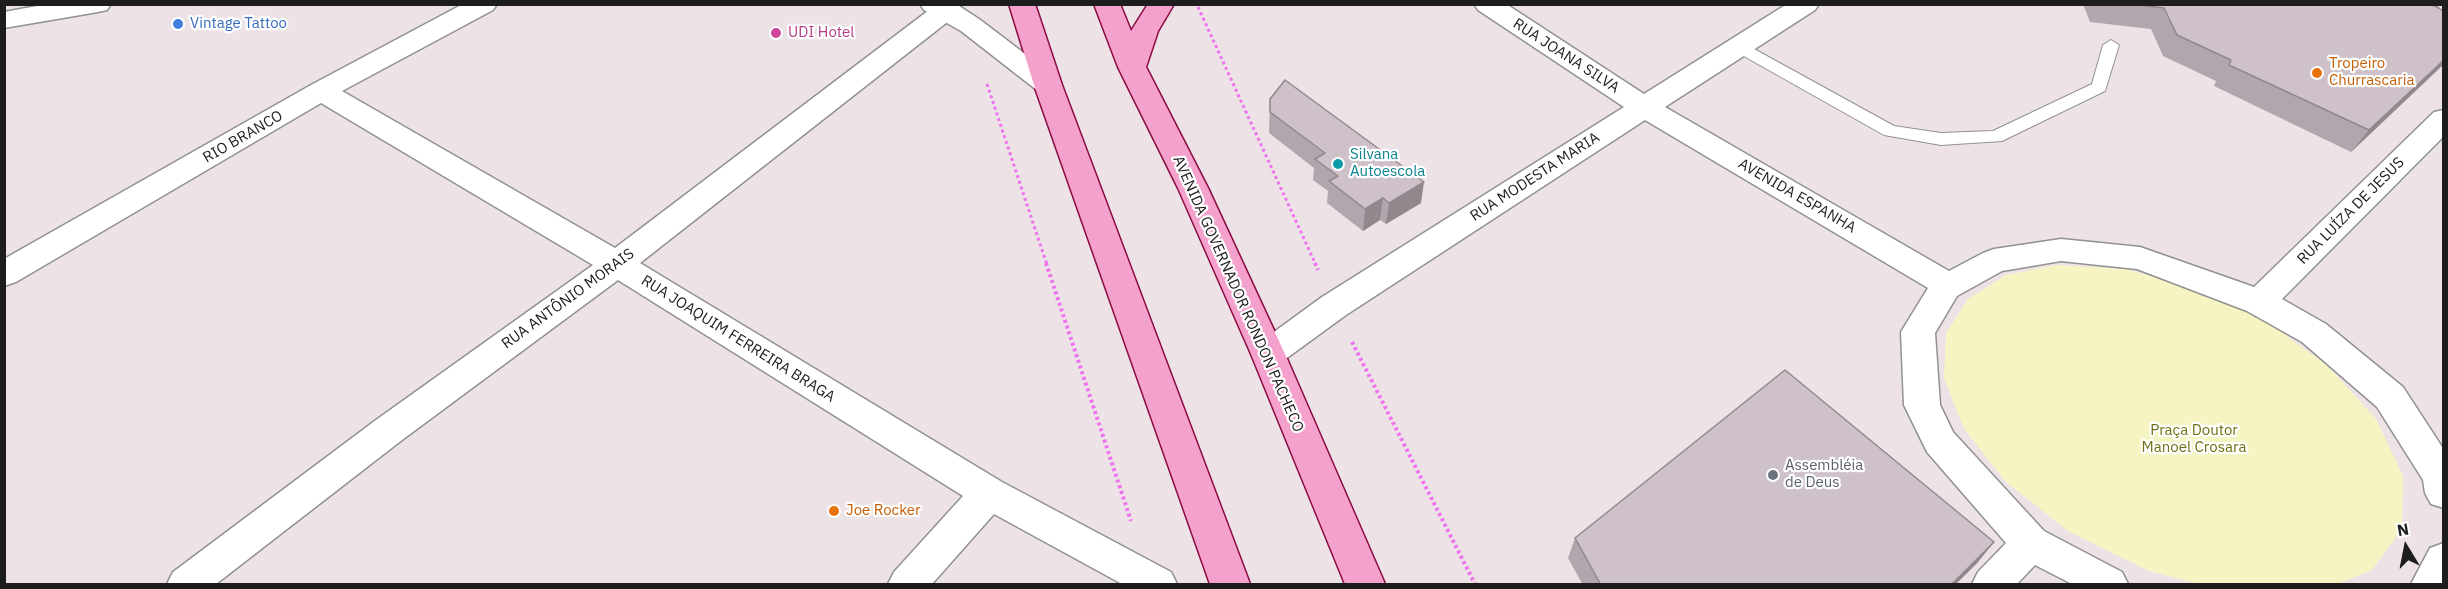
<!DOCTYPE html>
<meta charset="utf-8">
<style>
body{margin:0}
#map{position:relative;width:2448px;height:589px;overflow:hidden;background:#ede3e7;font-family:"IBM Plex Sans",sans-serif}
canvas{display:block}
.frame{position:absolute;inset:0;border:6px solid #1d1d1d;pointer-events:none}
.north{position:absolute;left:2376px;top:517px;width:60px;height:60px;-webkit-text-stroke:4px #fff;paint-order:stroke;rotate:350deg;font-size:16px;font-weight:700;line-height:24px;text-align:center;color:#1d1d1d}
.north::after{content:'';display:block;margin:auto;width:21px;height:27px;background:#1d1d1d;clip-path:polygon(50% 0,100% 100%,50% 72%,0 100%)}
</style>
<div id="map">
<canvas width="2448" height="589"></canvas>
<div class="frame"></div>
<div class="north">N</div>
</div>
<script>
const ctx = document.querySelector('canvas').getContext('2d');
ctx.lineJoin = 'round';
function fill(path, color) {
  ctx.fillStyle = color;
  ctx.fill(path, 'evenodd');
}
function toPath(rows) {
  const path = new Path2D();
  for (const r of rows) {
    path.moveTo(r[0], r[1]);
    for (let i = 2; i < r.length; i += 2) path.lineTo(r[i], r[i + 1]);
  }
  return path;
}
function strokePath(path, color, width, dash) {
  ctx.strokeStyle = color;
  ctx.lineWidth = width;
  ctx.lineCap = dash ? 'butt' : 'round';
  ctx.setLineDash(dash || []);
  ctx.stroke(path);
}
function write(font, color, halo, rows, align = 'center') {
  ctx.font = font + ' "IBM Plex Sans",sans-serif';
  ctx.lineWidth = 4.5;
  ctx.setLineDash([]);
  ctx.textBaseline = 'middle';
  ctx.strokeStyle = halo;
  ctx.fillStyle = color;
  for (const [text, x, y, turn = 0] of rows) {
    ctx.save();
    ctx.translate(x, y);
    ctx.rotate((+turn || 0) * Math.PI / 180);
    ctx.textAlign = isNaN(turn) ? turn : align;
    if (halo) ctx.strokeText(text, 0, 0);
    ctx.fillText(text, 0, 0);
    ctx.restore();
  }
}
fill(toPath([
 [2058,265,2124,269,2195,287,2266,321,2328,366,2376,419,2403,476,2402,529,2372,570,2337,584,2199,584,2149,571,2068,531,2006,482,1964,429,1944,378,1946,333,1968,299,2006,275]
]), '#f5f4c2');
const service = toPath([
 [2111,40,2119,45,2105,91,2002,141,1941,145,1884,135,1733,50,1731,47,1739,42,1745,44,1894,126,1941,133,1993,131,2092,84,2103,45,2111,40]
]);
const minor = toPath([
 [463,4,497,4,493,10,342,91,615,248,937,4,955,4,959,10,955,16,640,263,1002,482,1171,572,1177,584,1122,584,994,514,932,584,888,584,894,572,963,496,618,280,402,440,216,584,167,584,173,572,376,420,593,265,321,103,16,282,4,286,4,259,311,85,463,4],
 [1474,4,1506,4,1644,94,1787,4,1819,4,1815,10,1665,107,1949,271,1983,253,1994,249,2061,239,2140,247,2254,287,2434,112,2444,110,2444,136,2282,299,2326,324,2403,387,2444,450,2444,508,2431,504,2425,493,2423,480,2377,407,2302,342,2247,311,2137,269,2061,261,2002,271,1957,296,1935,333,1940,405,1953,432,2044,531,2122,572,2128,584,2072,584,2035,565,2017,584,1972,584,1978,572,2006,543,1927,452,1904,405,1901,332,1928,288,1645,120,1346,315,1280,363,1268,367,1256,363,1251,354,1256,345,1322,297,1624,107,1478,10,1474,4],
 [2444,543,2444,584,2411,584,2430,548,2444,543]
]);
const tertiary = toPath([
 [48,4,111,4,107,10,98,12,4,28,4,12,48,4],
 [920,4,956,4,979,19,1058,79,1062,85,1058,91,1048,94,1038,91,961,31,924,10,920,4]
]);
const primary = toPath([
 [1009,4,1035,4,1062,85,1250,584,1210,584,1034,85,1009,4],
 [1094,4,1120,4,1131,31,1148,4,1174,4,1158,31,1146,67,1208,188,1285,354,1385,584,1345,584,1251,354,1178,188,1118,67,1094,4]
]);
strokePath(service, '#919191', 2);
strokePath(minor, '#919191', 3);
strokePath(tertiary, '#919191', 3);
strokePath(primary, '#8b0b42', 3);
strokePath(toPath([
 [1198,7,1316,265],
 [987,84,1047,265]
]), '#ef72ef', 3, [3, 3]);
strokePath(toPath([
 [1046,263,1131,521],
 [1315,263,1318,270],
 [1352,342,1475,584]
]), '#ef72ef', 4, [3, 3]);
fill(service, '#fff');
fill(minor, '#fff');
fill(tertiary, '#fff');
fill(primary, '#f5a1cd');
fill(toPath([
 [2083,4,2430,4,2444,64,2351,152,2214,86,2216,81,2163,56,2151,29,2090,22],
 [1270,99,1421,203,1386,224,1380,220,1363,231,1327,203,1328,191,1313,180,1314,168,1269,133],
 [1575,538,1994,542,1978,562,1955,585,1583,585,1568,558]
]), '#b2a6ae');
fill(toPath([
 [2444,60,2444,64,2351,152,2369,130],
 [1424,182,1421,203,1386,224,1389,203],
 [1383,198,1380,220,1363,231,1365,209],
 [1994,542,1978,562,1955,585,1951,585]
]), '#91878d');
const building = toPath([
 [2131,4,2430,4,2439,8,2444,12,2444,60,2369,130,2229,65,2231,60,2177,35,2164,8,2131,4],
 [1285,80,1424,182,1389,203,1383,198,1365,209,1329,181,1338,176,1315,159,1325,153,1270,112,1270,99,1285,80],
 [1785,370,1994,542,1951,585,1601,585,1575,538,1785,370]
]);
fill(building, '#cfc1ca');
strokePath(building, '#91878d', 1.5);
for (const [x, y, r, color] of [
 [178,24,6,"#3f7fe0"],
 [776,33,6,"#d1479c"],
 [2317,73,6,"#e8710a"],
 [1338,164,6,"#0f9aa8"],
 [1773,475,6,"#6b7280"],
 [834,511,6,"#e8710a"]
]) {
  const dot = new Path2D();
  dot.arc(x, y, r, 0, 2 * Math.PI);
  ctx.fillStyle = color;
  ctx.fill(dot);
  strokePath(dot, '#fff', 2);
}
write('15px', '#366cbe', '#fff', [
 ["Vintage Tattoo",190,24]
], 'left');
write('15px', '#b23c85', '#fff', [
 ["UDI Hotel",788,33]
], 'left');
write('15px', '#1d1d1d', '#fff', [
 ["RUA JOANA SILVA",1566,56,33],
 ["RIO BRANCO",243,137,-30],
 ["RUA MODESTA MARIA",1535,177,-33],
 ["AVENIDA ESPANHA",1797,196,30],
 ["RUA LUÍZA DE JESUS",2351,211,-45],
 ["AVENIDA GOVERNADOR RONDON PACHECO",1238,294,66],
 ["RUA ANTÔNIO MORAIS",568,299,-36],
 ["RUA JOAQUIM FERREIRA BRAGA",738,339,32]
]);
write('15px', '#c56008', '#fff', [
 ["Tropeiro",2329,64],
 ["Churrascaria",2329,81],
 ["Joe Rocker",846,511]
], 'left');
write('15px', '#0d838f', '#fff', [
 ["Silvana",1350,155],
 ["Autoescola",1350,172]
], 'left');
write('15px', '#727013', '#fff', [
 ["Praça Doutor",2194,431],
 ["Manoel Crosara",2194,448]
]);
write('15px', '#5b616d', '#fff', [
 ["Assembléia",1785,466],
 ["de Deus",1785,483]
], 'left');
</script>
